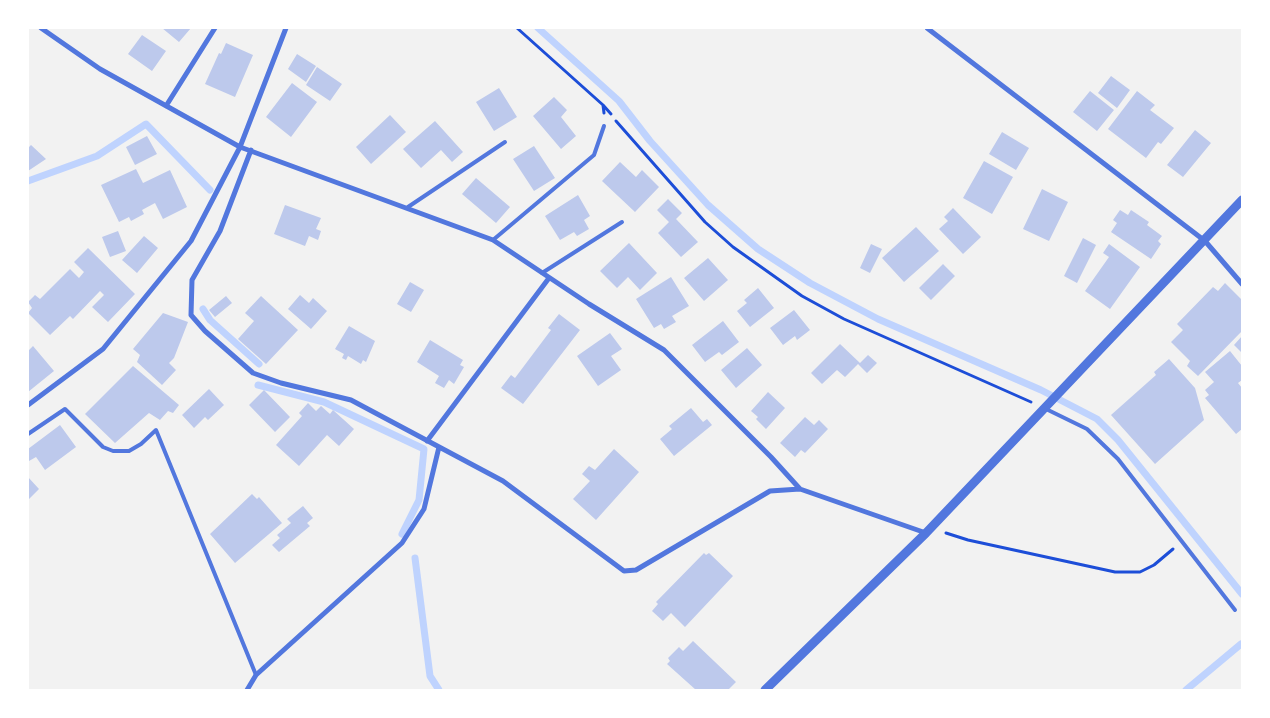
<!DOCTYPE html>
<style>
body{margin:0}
#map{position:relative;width:1270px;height:718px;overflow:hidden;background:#f2f2f2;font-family:"DM Sans",sans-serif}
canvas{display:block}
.frame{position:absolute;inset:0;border:29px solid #fff;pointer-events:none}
</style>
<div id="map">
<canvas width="1270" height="718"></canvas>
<div class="frame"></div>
</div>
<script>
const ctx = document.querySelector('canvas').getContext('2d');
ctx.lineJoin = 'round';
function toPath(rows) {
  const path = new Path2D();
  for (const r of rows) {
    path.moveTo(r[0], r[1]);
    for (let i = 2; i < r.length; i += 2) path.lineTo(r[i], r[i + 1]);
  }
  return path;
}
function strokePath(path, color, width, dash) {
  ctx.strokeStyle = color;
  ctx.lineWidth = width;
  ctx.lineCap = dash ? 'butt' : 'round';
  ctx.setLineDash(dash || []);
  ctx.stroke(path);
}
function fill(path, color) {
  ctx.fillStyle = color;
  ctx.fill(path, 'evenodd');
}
strokePath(toPath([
 [538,28,619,101,650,141,708,205,758,249,810,283,878,319,1041,390,1097,419,1118,440,1242,594],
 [28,181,97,156,146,124,210,190],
 [203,309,210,320,259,364],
 [258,385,324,402,424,449,419,500,402,534],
 [415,558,430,676,439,690],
 [1186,690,1241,644]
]), '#bfd3fe', 7);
fill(toPath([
 [162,28,191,28,179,42],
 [142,35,166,51,152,71,128,54],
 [226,43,253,55,235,97,205,84,219,53,221,54],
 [297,54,316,66,306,82,288,69],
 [317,67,342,84,330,101,306,85],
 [1111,76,1130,90,1117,108,1098,93],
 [292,83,317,102,291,137,266,117],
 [499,88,517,117,494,131,476,102],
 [1090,91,1114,110,1097,131,1073,112],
 [1137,91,1155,105,1150,110,1174,128,1161,144,1158,142,1146,158,1108,129],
 [554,97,567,110,561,117,576,136,561,149,533,116],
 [390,115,406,132,371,164,356,147],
 [435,121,463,152,452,162,441,150,421,168,403,149],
 [1195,130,1211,143,1183,177,1167,165],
 [1002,132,1029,148,1016,170,989,154],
 [147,136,157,154,135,165,126,147],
 [31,145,46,159,28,171,28,148],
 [534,146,555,178,534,191,513,159],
 [984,161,1013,177,992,214,963,198],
 [620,162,636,177,642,170,659,187,635,212,602,181],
 [136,169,143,183,170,170,187,207,163,219,155,203,142,210,144,214,131,221,129,217,119,222,101,185],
 [476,178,510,207,496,223,462,194],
 [1042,189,1068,202,1049,241,1023,229],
 [578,195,590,216,584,220,589,229,577,236,574,232,560,240,545,216],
 [668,199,682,213,676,219,698,242,681,257,658,233,669,222,657,210],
 [285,205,321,218,316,229,321,231,318,240,309,236,305,246,274,234],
 [953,208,981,237,963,254,939,229,948,221,944,217],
 [1120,210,1128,215,1131,210,1149,222,1147,225,1162,236,1158,241,1161,244,1151,259,1111,232,1117,223,1113,220],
 [916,227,939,251,904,282,882,258],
 [118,231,126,251,110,257,102,237],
 [144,236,158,248,137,273,122,260],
 [1083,238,1096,245,1077,283,1064,276],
 [629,243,657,273,640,290,628,277,617,288,600,271],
 [871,244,882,249,870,273,860,268],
 [1109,244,1140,267,1110,309,1085,291,1109,257,1103,253],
 [88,248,135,294,108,322,92,307,104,295,100,291,73,319,70,316,50,335,28,313,32,308,28,302,35,295,40,299,70,269,79,278,84,272,74,262],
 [708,258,728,280,704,301,684,278],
 [943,264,955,276,931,300,919,288],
 [671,277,689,306,672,316,676,322,664,329,661,324,654,328,636,299],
 [410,282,424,290,411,312,397,304],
 [1225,283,1242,300,1242,331,1198,376,1187,366,1190,361,1171,342,1183,330,1177,324,1213,287,1218,291],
 [758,288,774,308,750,327,737,311,747,303,744,300],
 [300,295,309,303,313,298,327,311,311,329,288,309],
 [226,296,232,303,215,317,209,310],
 [261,296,298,330,266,364,238,339,254,321,245,313],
 [794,310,810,330,797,340,795,336,783,345,770,328],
 [163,313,188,322,174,358,169,363,176,370,162,385,137,362,140,355,133,349],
 [559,314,580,330,523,404,501,388,511,375,515,378,551,330,548,328],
 [723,321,739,342,722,355,719,352,705,362,692,345],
 [349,326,375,341,366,362,363,360,361,364,348,356,346,360,342,358,344,354,335,349],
 [610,333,622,349,611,356,621,370,598,386,577,356],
 [1242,336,1242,353,1234,345],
 [430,340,463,360,460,365,464,367,454,384,449,380,444,388,435,383,439,376,417,362],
 [840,344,860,363,868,355,877,363,867,373,858,364,845,377,837,370,822,384,811,373],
 [33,346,54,371,28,392,28,351],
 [747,348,762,365,736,388,721,370],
 [1230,351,1242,366,1242,380,1238,383,1242,388,1242,429,1236,434,1205,398,1209,395,1205,390,1214,382,1205,372],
 [1169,359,1195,388,1204,420,1155,464,1111,415,1156,375,1154,372],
 [133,366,179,405,173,413,168,411,160,420,149,413,115,443,85,414],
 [209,389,224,405,208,420,205,417,194,428,182,415],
 [264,390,290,417,275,432,249,405],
 [768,392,785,408,766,429,756,419,758,417,751,411],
 [308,403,316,411,321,406,330,414,333,410,354,429,339,446,327,435,299,466,276,445,302,416,299,413],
 [691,408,703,422,707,419,712,425,674,456,660,439,672,429,669,426],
 [805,417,814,425,819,420,828,429,805,453,801,450,795,457,780,443],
 [60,425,76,447,45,470,36,457,29,461,28,449],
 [614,449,639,472,596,520,573,499,590,481,582,474,589,466,595,470],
 [28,477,39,489,28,500],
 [252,494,257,499,259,497,282,523,235,563,210,534],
 [303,506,313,518,307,523,310,526,279,552,272,545,280,538,277,535,291,523,287,519],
 [704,553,706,555,709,553,733,576,685,627,671,613,663,621,652,611,658,604,656,602],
 [693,641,736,682,728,690,696,690,667,664,670,661,668,658,679,647,683,651]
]), '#bdc9ec');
strokePath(toPath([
 [517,28,603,105,604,113],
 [603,105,611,114],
 [616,121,705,222,733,247,802,296,844,319,1031,402],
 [946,533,968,540,1115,572,1140,572,1154,565,1173,549]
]), '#1d4ed8', 3);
strokePath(toPath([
 [408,207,505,142],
 [493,240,594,155,604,126],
 [542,273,622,222],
 [1046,409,1087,429,1118,459,1235,610],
 [28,434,65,409,103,447,113,451,129,451,141,444,156,430,256,675]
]), '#5277de', 4);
strokePath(toPath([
 [41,28,100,69,240,147,493,240,589,304,664,350,771,457,800,489],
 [927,28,1205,241,1242,284],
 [166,106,215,28],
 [251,150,220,231,192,280,191,315,205,331,253,373,281,383,351,400,503,481,624,571,636,570,770,491,800,489,926,533],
 [28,405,103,349,191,241,240,147,286,28],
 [427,441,549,278],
 [247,690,256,675,402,543,424,509,439,447]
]), '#5277de', 5);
strokePath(toPath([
 [765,690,926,533,1242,200]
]), '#5277de', 9);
</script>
